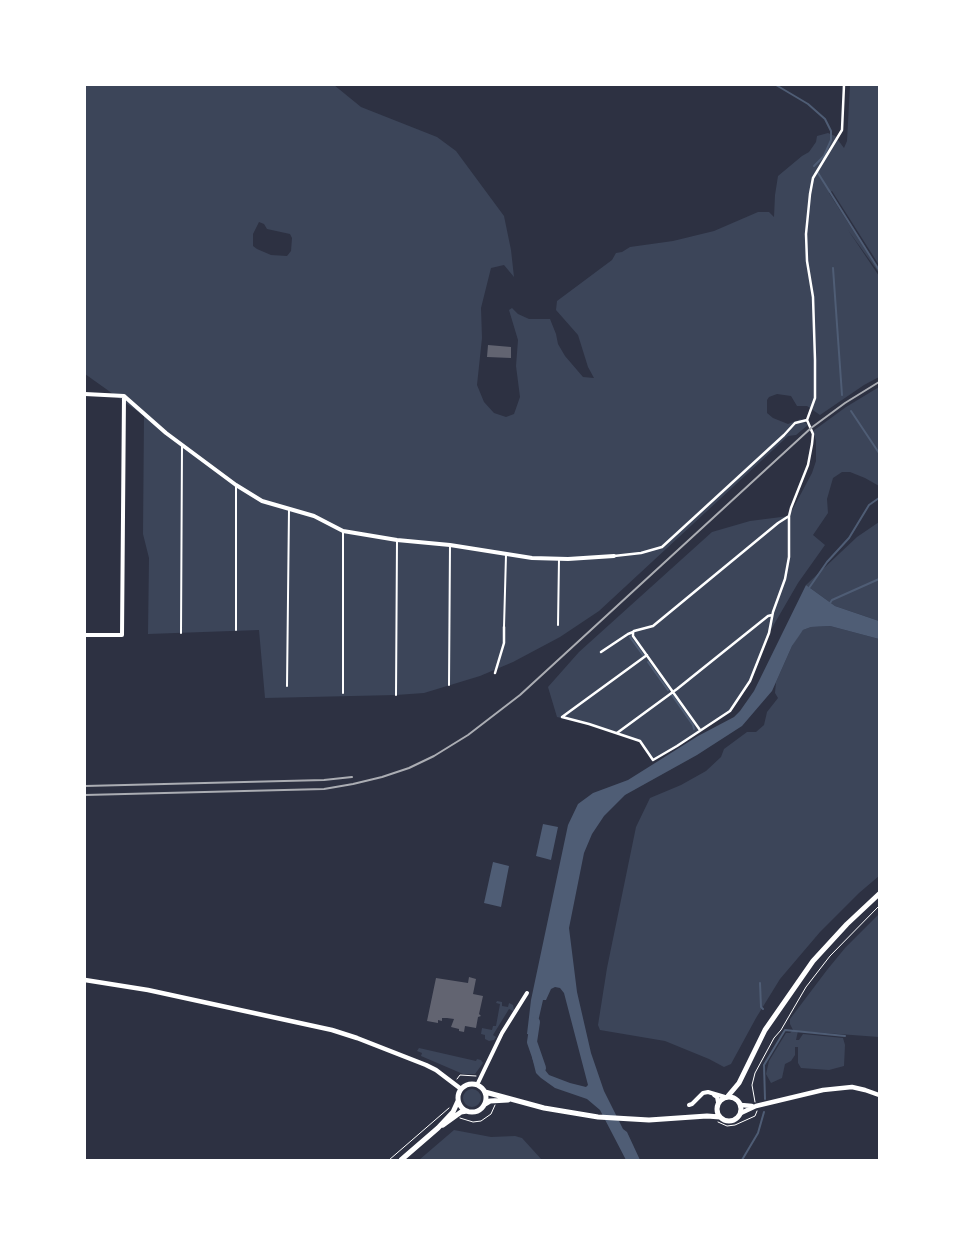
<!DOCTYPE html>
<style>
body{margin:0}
#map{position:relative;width:964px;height:1245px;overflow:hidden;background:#2d3142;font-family:"Work Sans",sans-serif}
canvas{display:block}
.frame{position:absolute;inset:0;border:86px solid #fff;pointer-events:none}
</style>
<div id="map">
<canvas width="964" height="1245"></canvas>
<div class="frame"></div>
</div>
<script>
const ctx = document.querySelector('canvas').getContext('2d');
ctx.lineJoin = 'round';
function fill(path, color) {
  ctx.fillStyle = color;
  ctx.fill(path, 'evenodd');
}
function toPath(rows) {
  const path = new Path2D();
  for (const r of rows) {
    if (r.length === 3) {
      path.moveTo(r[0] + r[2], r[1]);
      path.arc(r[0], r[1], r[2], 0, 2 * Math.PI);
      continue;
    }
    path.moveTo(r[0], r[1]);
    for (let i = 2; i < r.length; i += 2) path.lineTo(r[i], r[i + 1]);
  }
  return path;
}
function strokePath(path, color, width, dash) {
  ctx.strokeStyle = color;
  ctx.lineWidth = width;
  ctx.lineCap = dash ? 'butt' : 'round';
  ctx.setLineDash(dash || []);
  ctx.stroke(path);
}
fill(toPath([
 [85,85,334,85,361,107,437,137,456,151,504,216,511,250,514,277,504,265,491,268,481,308,482,338,477,385,484,402,494,413,506,417,514,414,520,397,516,366,518,340,509,310,512,308,518,314,529,319,550,319,556,334,558,344,565,356,583,377,594,378,588,367,578,335,556,310,557,301,612,260,616,253,622,252,630,247,673,241,714,231,758,212,769,212,774,217,775,195,778,176,802,156,809,152,816,142,817,136,828,133,835,136,844,148,847,141,850,85,879,85,879,265,832,191,829,193,879,271,879,273,848,230,879,276,879,377,864,385,820,415,807,406,797,406,791,396,777,394,769,397,767,400,767,413,773,418,788,424,801,419,808,425,796,435,788,436,599,611,560,637,513,662,480,676,424,693,396,695,265,698,259,630,148,634,149,558,143,534,144,416,85,374],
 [259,222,264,224,267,229,290,234,292,238,291,251,287,256,271,255,257,249,253,246,253,234],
 [879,387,879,486,865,478,850,472,842,472,833,478,827,499,828,513,813,535,825,545,798,583,769,633,750,681,730,711,677,746,653,760,640,741,589,724,557,717,548,687,579,652,712,532,750,521,789,516,812,473,816,461,816,441,813,431,846,407],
 [879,522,879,621,835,606,806,585,857,537],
 [830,626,879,639,879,876,859,893,820,932,780,979,756,1018,731,1064,724,1067,709,1059,665,1041,600,1030,598,1025,607,968,636,827,650,798,681,785,706,771,721,757,724,749,747,732,756,732,764,725,767,712,778,698,775,693,776,682,792,646,798,636,803,630,811,627],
 [879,914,879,1037,798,1031,796,1040,799,1040,803,1034,843,1038,845,1045,844,1066,829,1070,801,1068,798,1063,798,1047,795,1047,795,1055,791,1061,785,1064,782,1078,771,1083,766,1074,769,1061,786,1033,790,1033,793,1030,790,1024,790,1019,827,970,845,948],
 [497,1001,502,1002,502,1006,508,1007,509,1003,513,1005,514,1010,513,1011,509,1009,493,1035,496,1037,494,1040,489,1041,485,1039,485,1035,481,1034,482,1028,492,1030,493,1026,496,1026,500,1004,496,1003],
 [419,1048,476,1061,477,1059,481,1060,483,1063,475,1074,463,1074,421,1056,422,1053,417,1051],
 [472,1098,9],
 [454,1130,491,1137,515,1136,522,1138,542,1160,419,1160]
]), '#3c4559');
fill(toPath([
 [806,585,835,606,879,621,879,639,830,626,811,627,803,630,792,646,772,691,742,726,697,755,625,795,604,816,592,834,584,853,569,928,577,992,591,1053,604,1091,623,1129,627,1132,640,1160,626,1160,600,1110,587,1099,555,1088,541,1078,536,1073,532,1057,539,1054,545,1070,549,1075,570,1083,586,1087,588,1085,564,993,560,988,555,987,551,989,546,1000,543,1000,535,1035,527,1034,531,1000,568,825,578,804,593,793,628,780,698,736,734,717,740,711,754,691],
 [543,824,558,827,551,860,536,856],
 [493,862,509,866,501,907,484,903]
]), '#4f5d75');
strokePath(toPath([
 [776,85,808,104,825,119,831,131,831,140,824,156,814,166],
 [818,173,879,270],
 [833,268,842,395],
 [851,411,879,453],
 [809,588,827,562,849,538,869,505,879,498],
 [830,603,832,600,879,579],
 [630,637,643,655],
 [648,662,668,690],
 [672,695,693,725,694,729],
 [760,983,761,1007,763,1009],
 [765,1099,764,1065,785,1030,845,1036],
 [742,1160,758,1133,764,1112]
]), '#4f5d75', 2);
strokePath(toPath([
 [535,1022,532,1042,541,1068]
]), '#4f5d75', 10);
fill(toPath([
 [488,345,511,347,511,358,487,357],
 [469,977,476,979,473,994,483,996,479,1014,481,1016,478,1017,476,1028,465,1026,464,1032,459,1031,459,1029,451,1027,454,1019,447,1018,442,1018,442,1021,438,1020,438,1023,427,1021,436,978,468,983]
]), '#626471');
strokePath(toPath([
 [457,1079,460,1075,476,1076],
 [755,1102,752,1085,755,1073,774,1038,781,1030,806,987,830,956,879,906],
 [460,1118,473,1122,481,1121,491,1114,495,1105],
 [718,1122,727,1126,735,1125,755,1116,757,1111],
 [389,1160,449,1108]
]), '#fff', 1);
strokePath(toPath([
 [558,625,559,559],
 [504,627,506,555],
 [236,630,236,485],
 [181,633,182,445],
 [449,685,450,545],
 [287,686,289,509],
 [343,693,343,531],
 [396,695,397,540]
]), '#fff', 2);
strokePath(toPath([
 [614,556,641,553,662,547,784,435,795,423,807,420],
 [601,652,628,634,633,632],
 [495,673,504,643,504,627],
 [562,717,589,724,640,741,653,760,677,746,730,711,750,681,769,633,773,612,785,579,789,557,789,516,791,508,808,465,812,444,813,434,807,420,815,398,815,360,813,297,807,261,806,234,810,194,813,178,842,130,844,85],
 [562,717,647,655],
 [700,730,633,636,633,632,634,631,653,626,778,523,789,516],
 [617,733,677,689,768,616,772,615]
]), '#fff', 2.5);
strokePath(toPath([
 [85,394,124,396],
 [124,396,166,433,236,485,262,501,314,516,343,531,397,540,450,545,532,558,568,559,614,556],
 [85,635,122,635,124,396],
 [477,1085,502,1033,527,993],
 [714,1095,717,1097,718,1102],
 [689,1105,692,1104,703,1093,708,1092,725,1097]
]), '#fff', 4);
strokePath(toPath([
 [85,980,148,990,332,1030,357,1038,426,1065,436,1070,461,1089],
 [741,1105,752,1106],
 [741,1113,756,1106,823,1090,852,1087,865,1090,879,1095]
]), '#fff', 4.5);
strokePath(toPath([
 [472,1098,14],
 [485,1092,544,1108,598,1117,649,1120,707,1116,720,1117],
 [728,1096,739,1083,765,1030,813,961,847,924,879,894],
 [729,1109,12],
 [485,1104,490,1101,508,1100],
 [443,1125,461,1112,467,1111],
 [401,1160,438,1128,453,1112,458,1101]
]), '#fff', 5);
strokePath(toPath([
 [85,786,324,780,352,777],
 [85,795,324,789,353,784,382,777,409,768,434,756,468,735,520,695,811,428,845,403,879,382]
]), '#abadb3', 2);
</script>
